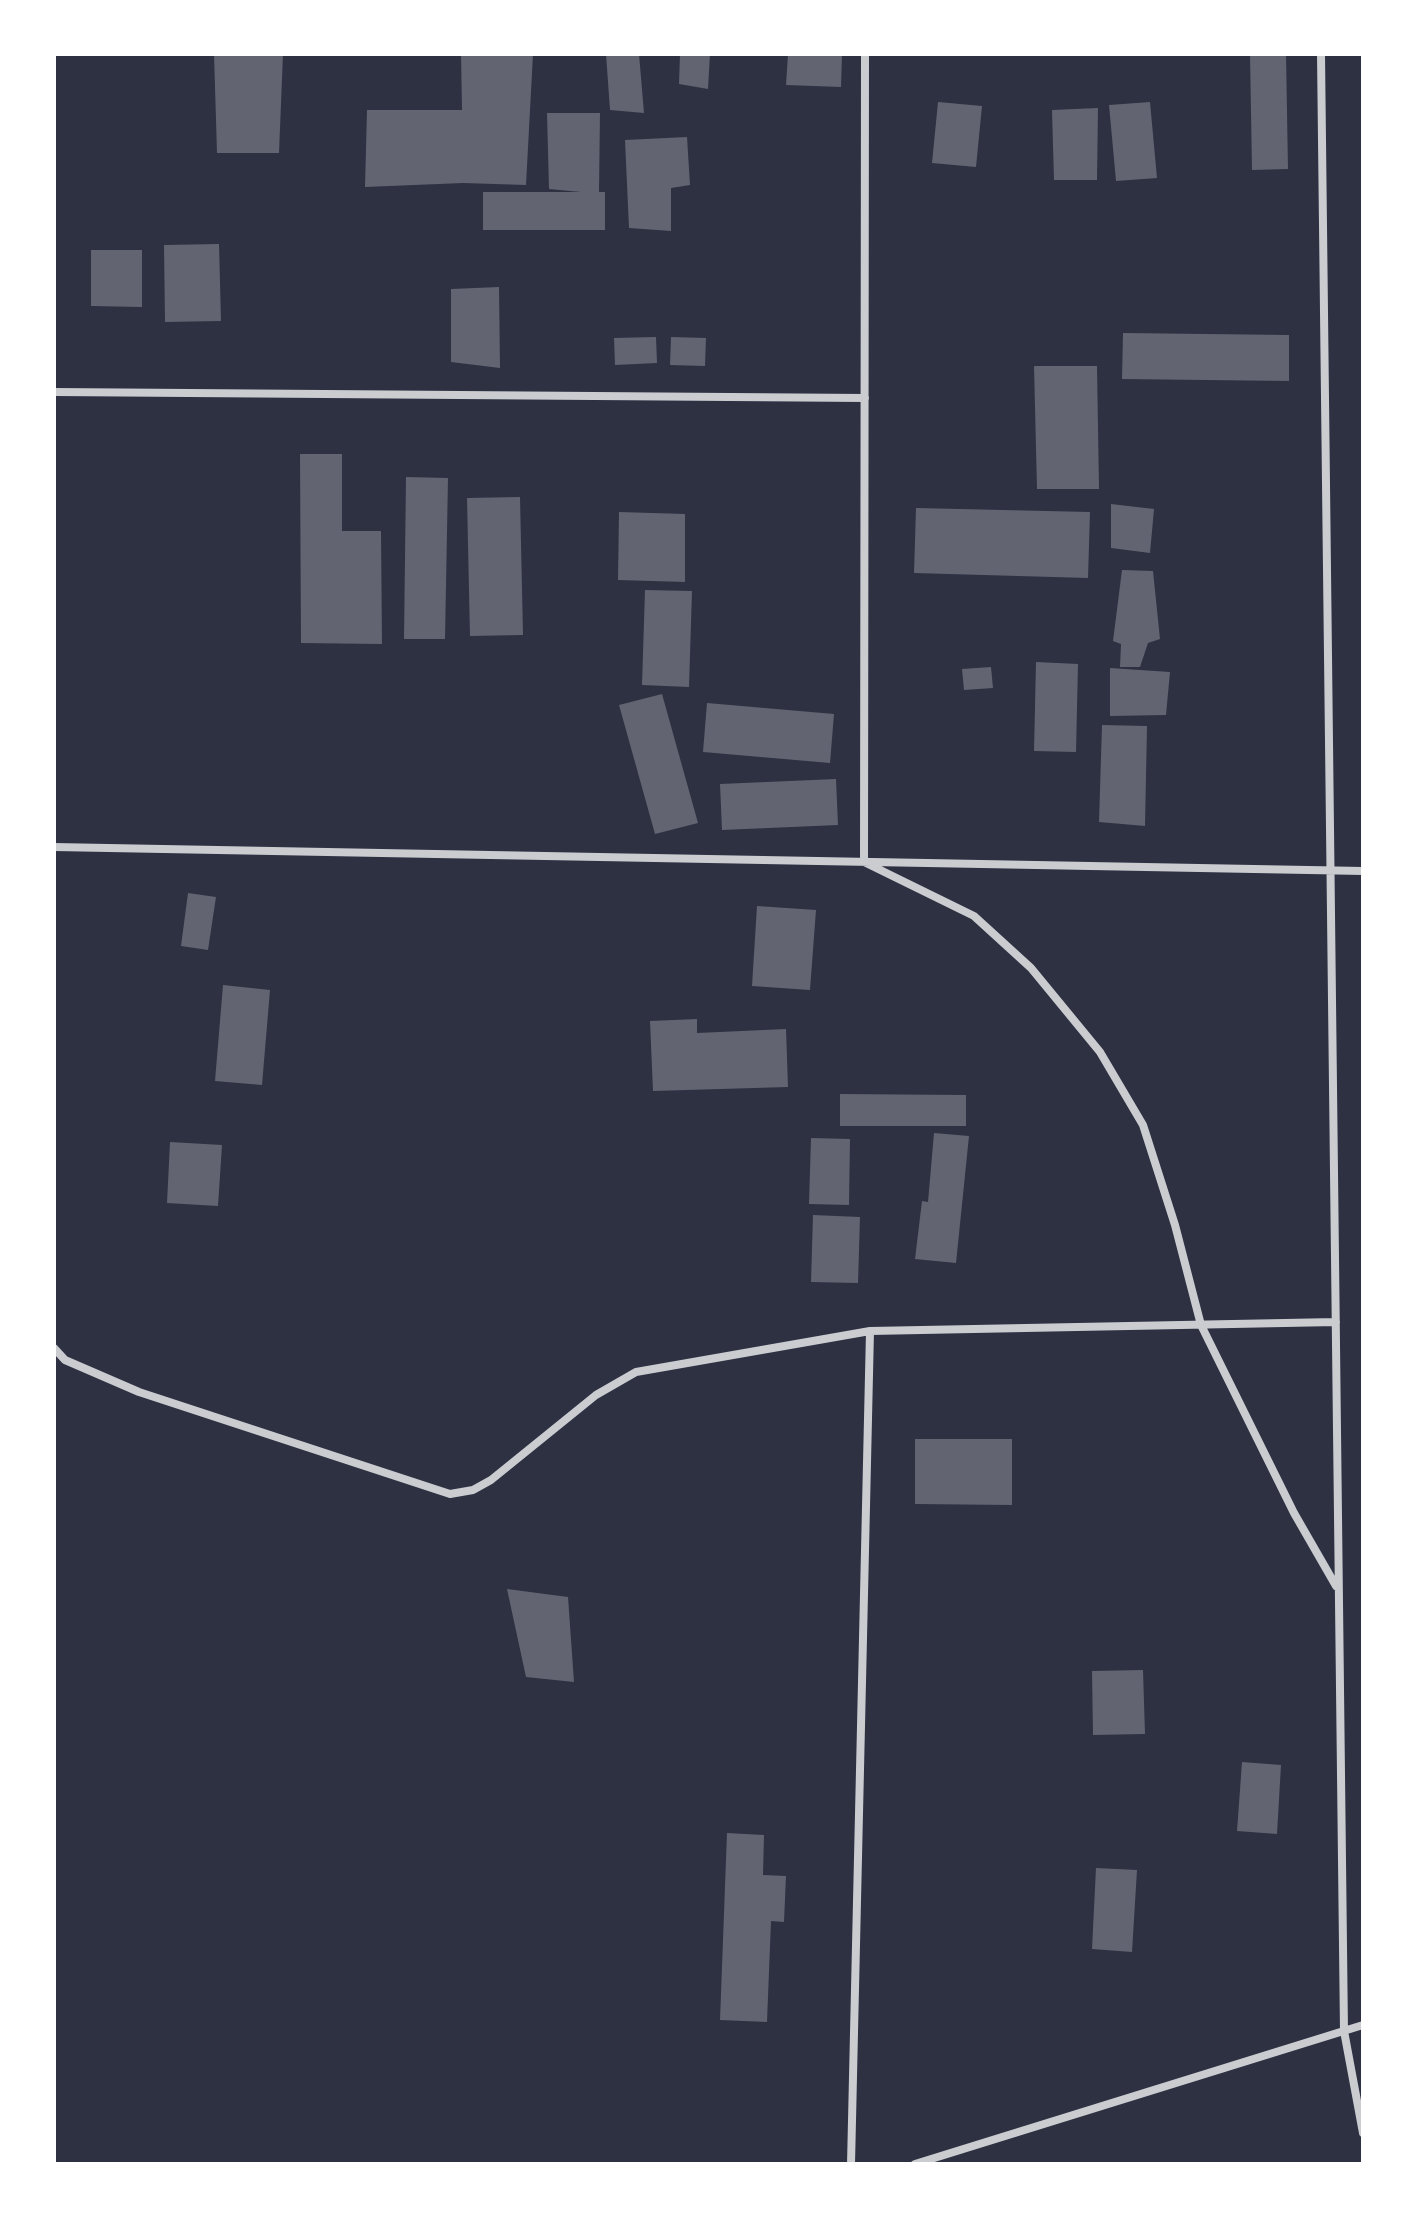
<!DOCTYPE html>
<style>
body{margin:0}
#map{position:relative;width:1417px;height:2218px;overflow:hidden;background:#2d3142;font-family:"Sofia Sans Condensed",sans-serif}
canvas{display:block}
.frame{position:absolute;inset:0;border:56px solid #fff;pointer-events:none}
</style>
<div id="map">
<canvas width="1417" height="2218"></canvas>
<div class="frame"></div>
</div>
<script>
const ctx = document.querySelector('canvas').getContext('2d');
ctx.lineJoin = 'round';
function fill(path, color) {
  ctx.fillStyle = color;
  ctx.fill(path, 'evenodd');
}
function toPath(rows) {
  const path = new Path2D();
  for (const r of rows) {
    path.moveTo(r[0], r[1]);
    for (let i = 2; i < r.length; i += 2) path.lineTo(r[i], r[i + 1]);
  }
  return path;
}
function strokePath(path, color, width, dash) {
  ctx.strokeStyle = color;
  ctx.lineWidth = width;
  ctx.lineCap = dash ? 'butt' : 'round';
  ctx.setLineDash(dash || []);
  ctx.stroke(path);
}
fill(toPath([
 [214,54,283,54,279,153,217,153],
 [461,54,533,54,526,185,463,183,365,187,367,110,462,110],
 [606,54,639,54,644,113,610,110],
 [680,54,710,54,708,89,679,84],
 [788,54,842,54,841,87,786,85],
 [1250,54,1286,54,1288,169,1252,170],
 [938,102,982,106,976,167,932,163],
 [1150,102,1157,178,1116,181,1109,105],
 [1098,108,1097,180,1054,180,1052,110],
 [547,113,600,113,599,192,605,192,605,230,483,230,483,192,581,192,549,189],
 [687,137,690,185,671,188,671,231,629,228,625,140],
 [219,244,221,321,165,322,164,245],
 [91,250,142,250,142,307,91,306],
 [499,287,500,368,451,362,451,289],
 [1123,333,1289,335,1289,381,1122,379],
 [656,337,657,363,615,365,614,338],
 [671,337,706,338,705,366,670,365],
 [1034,366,1097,366,1099,489,1037,489],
 [300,454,342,454,342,531,381,531,382,644,301,643],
 [406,477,448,478,445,639,404,639],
 [520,497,523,635,470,636,467,498],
 [1111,504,1154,509,1150,553,1111,548],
 [916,508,1090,512,1088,578,914,573],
 [619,512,685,514,685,582,618,580],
 [1122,570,1153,571,1160,639,1148,643,1140,667,1120,667,1121,644,1113,641],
 [645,590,692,591,689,687,642,685],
 [1036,662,1078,664,1076,752,1034,751],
 [991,667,993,688,964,690,962,669],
 [1110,668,1170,672,1166,715,1110,716],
 [662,694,698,823,655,834,619,705],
 [707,703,834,714,830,763,703,752],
 [1102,725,1147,726,1145,826,1099,822],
 [836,779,838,825,722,830,720,784],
 [188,893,216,897,208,950,181,946],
 [757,906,816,910,810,990,752,986],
 [223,985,270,990,262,1085,215,1081],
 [697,1019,697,1033,786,1029,788,1087,653,1091,650,1021],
 [840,1094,966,1095,966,1126,840,1126],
 [934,1133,969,1136,956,1263,915,1259,922,1201,928,1202],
 [811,1138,850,1139,849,1205,809,1204],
 [170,1142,222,1145,218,1206,167,1203],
 [813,1215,860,1217,858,1283,811,1282],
 [915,1439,1012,1439,1012,1505,915,1504],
 [507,1589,568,1597,574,1682,526,1677],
 [1143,1670,1145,1734,1093,1735,1092,1671],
 [1242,1762,1281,1765,1277,1834,1237,1831],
 [727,1833,764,1835,763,1875,786,1876,784,1922,771,1921,767,2022,720,2020],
 [1096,1868,1137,1870,1132,1952,1092,1949]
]), '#626471');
strokePath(toPath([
 [865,54,864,862,974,916,1031,968,1100,1052,1143,1125,1175,1225,1201,1325,1294,1513,1336,1586],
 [1321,54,1344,2031,1363,2133],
 [54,392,865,398],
 [54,847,1363,871],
 [54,1348,65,1360,139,1392,450,1494,473,1490,491,1480,596,1395,636,1372,870,1331,1336,1322],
 [851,2164,870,1331],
 [915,2164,1363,2025]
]), '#caccd0', 8);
</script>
